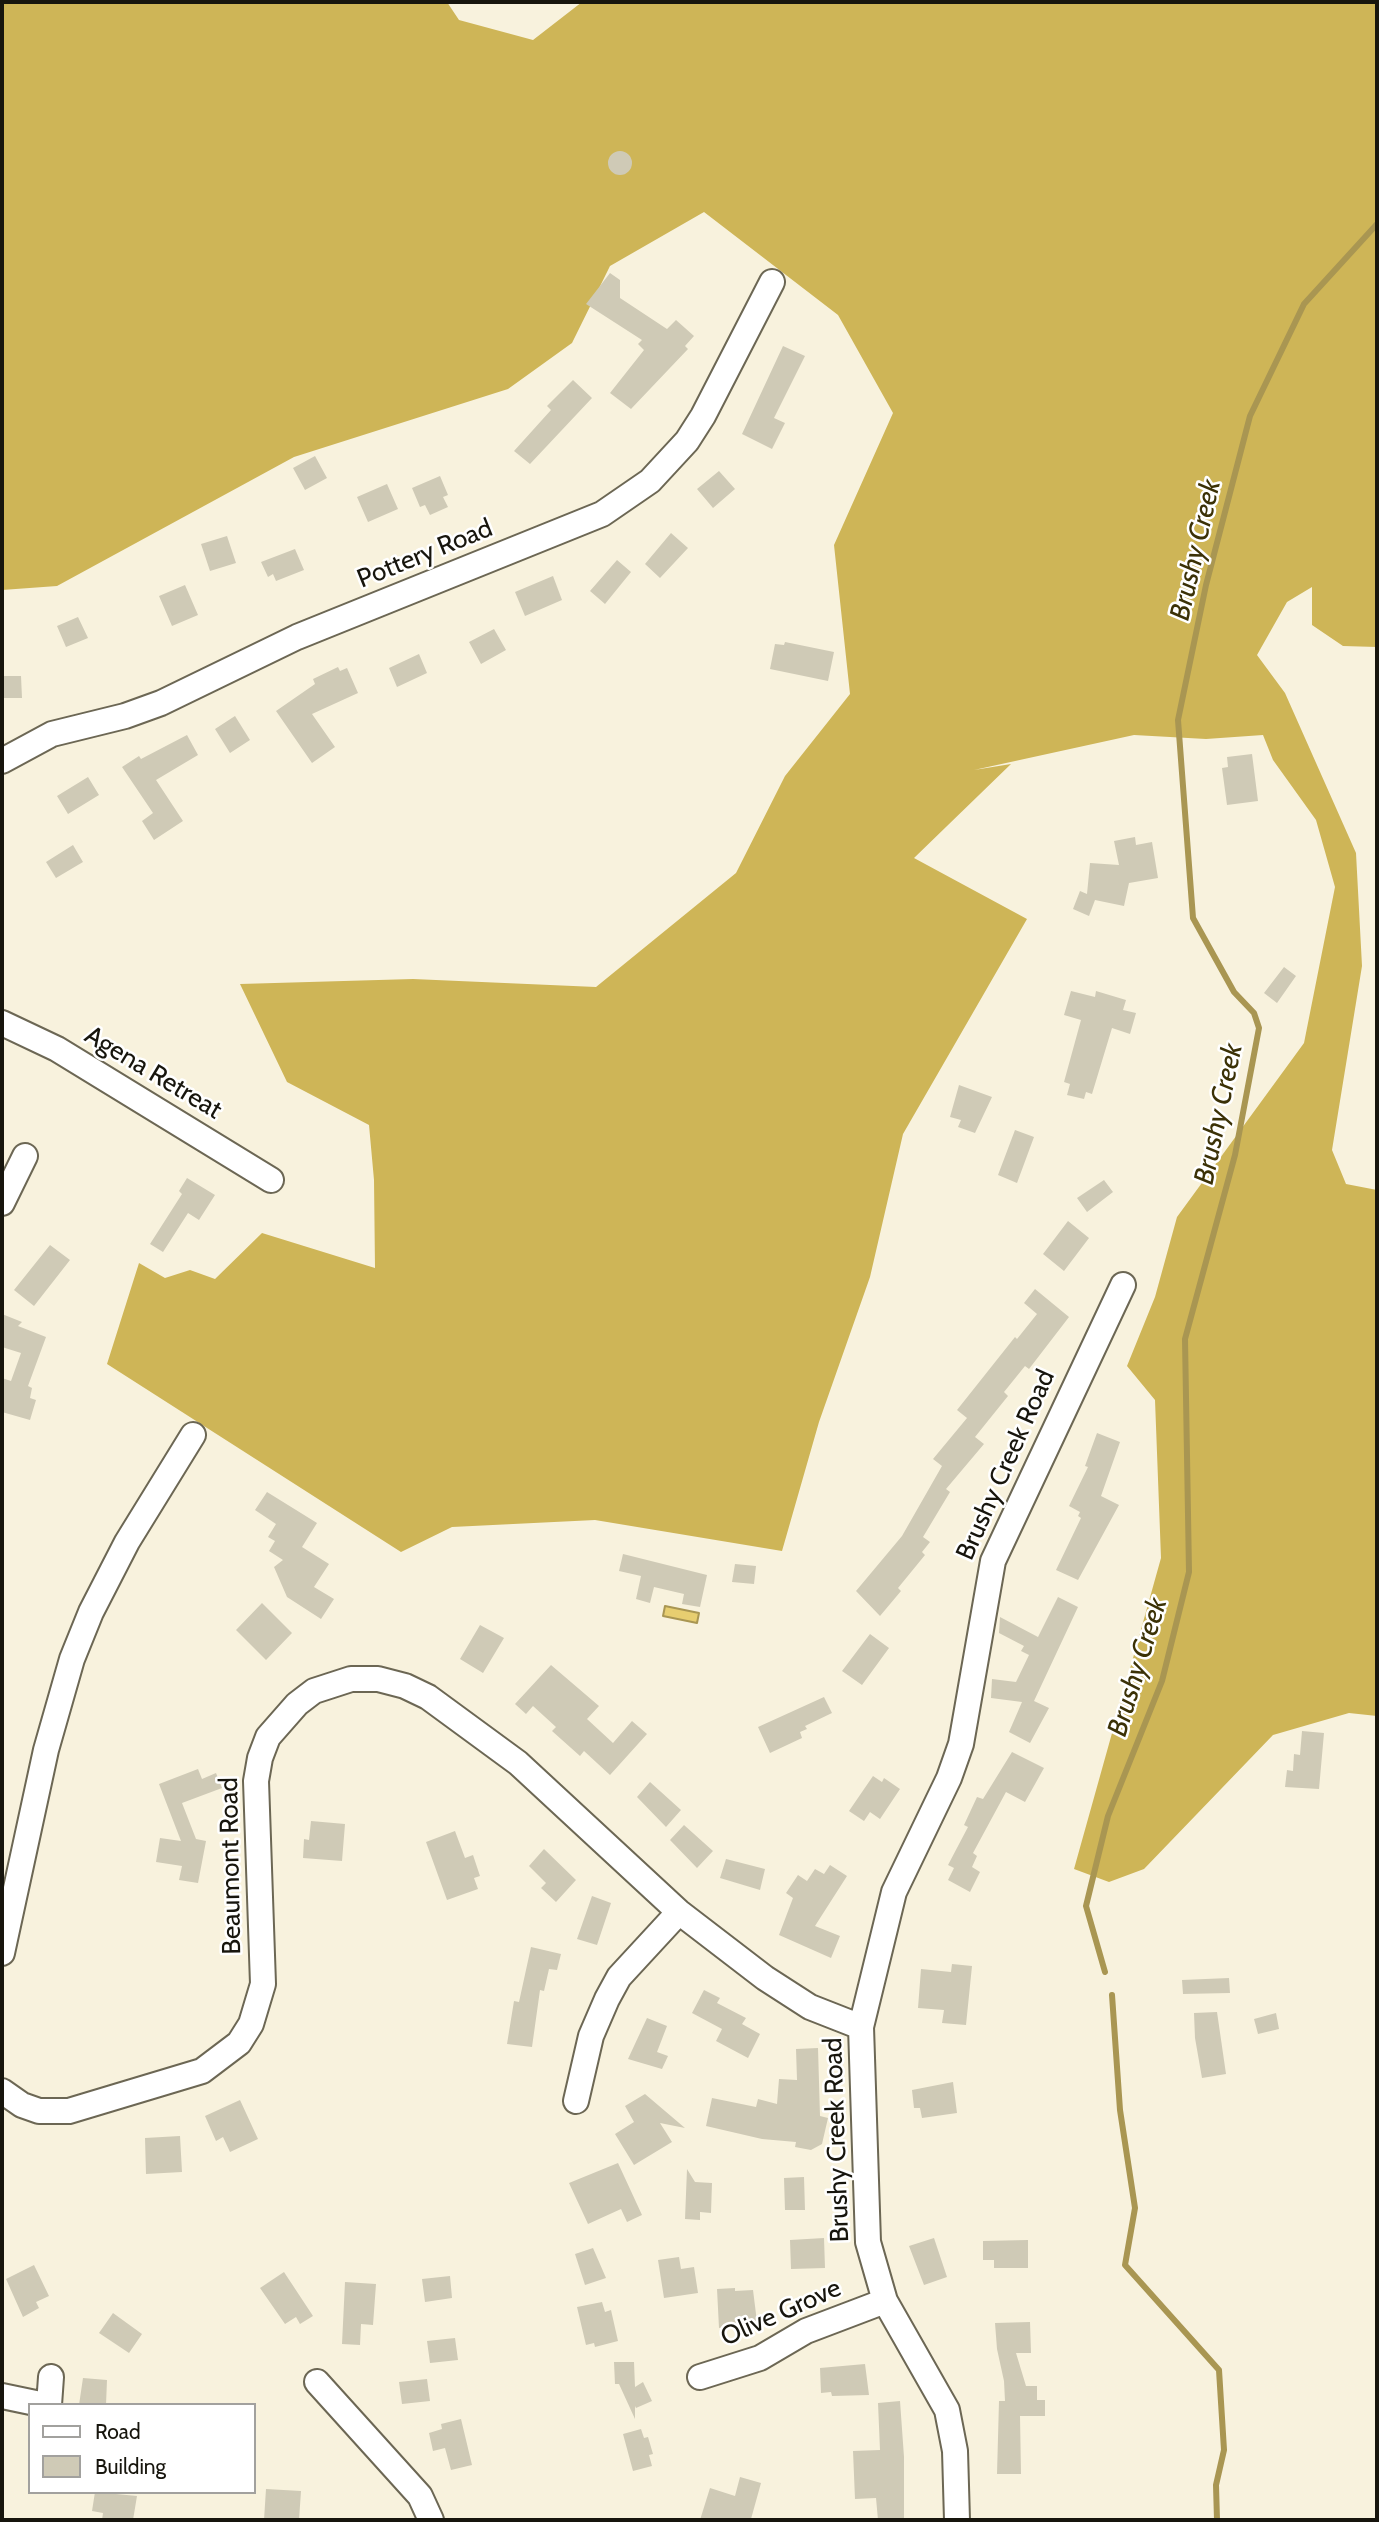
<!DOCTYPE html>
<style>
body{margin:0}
#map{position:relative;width:1379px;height:2522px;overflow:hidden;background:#f8f2dd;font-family:Cabin,sans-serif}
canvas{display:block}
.frame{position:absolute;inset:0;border:4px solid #17150d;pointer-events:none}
.legend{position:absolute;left:28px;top:2403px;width:228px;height:91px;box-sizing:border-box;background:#fff;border:2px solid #a2a19e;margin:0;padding:9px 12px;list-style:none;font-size:21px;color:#17150d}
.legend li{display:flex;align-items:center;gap:14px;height:35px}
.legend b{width:35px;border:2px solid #a2a19e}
</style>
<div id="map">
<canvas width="1379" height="2522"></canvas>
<div class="frame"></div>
<ul class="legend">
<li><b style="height:9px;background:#fff"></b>Road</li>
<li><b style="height:19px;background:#cfcab6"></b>Building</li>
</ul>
</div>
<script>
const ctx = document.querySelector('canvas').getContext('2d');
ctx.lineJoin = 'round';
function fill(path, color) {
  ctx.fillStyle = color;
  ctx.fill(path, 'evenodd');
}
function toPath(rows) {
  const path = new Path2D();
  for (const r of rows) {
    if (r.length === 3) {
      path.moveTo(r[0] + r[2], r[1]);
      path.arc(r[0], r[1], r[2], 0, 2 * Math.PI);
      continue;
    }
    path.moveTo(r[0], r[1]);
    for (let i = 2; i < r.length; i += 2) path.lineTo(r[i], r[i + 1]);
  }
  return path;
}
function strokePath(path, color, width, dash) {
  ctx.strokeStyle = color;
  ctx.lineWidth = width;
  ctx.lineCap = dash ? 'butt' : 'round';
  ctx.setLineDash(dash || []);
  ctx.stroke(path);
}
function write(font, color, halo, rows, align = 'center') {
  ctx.font = font + ' Cabin,sans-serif';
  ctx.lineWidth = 5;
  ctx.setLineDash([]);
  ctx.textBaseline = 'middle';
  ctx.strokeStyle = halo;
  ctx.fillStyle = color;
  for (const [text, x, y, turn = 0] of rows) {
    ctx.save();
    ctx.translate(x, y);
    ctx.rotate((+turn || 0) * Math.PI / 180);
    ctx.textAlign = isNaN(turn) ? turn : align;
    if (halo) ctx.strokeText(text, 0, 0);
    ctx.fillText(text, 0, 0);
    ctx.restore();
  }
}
fill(toPath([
 [2,2,447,2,459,20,533,40,582,2,1377,2,1377,647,1343,646,1312,625,1312,587,1287,602,1257,655,1285,693,1356,853,1362,966,1332,1150,1346,1184,1377,1190,1377,1716,1349,1713,1273,1735,1144,1869,1109,1882,1074,1869,1161,1558,1155,1400,1127,1366,1155,1297,1177,1217,1304,1043,1335,887,1316,820,1273,760,1263,735,1206,739,1134,735,974,770,1011,764,914,858,1027,919,903,1134,870,1277,819,1422,782,1551,595,1520,452,1527,401,1552,107,1364,139,1263,165,1278,190,1270,215,1279,262,1233,375,1268,374,1180,369,1125,287,1082,240,984,413,979,596,987,736,873,785,776,850,694,834,545,893,413,838,315,704,212,610,266,572,343,508,389,294,457,57,586,2,590]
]), '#ceb557');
const water = toPath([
 [665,1606,699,1613,697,1623,663,1616,665,1606]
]);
fill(water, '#e7ce70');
strokePath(water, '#a99652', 2);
strokePath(toPath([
 [1105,1972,1086,1906,1108,1816,1162,1681,1189,1572,1185,1339,1235,1155,1259,1028,1254,1013,1234,992,1193,918,1178,720,1206,585,1250,416,1304,304,1377,224],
 [1112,1995,1120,2110,1135,2208,1125,2265,1219,2370,1224,2450,1216,2485,1217,2520]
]), '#a99652', 6);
fill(toPath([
 [620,163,12],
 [610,273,620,280,620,298,667,329,676,320,694,336,685,346,688,349,631,409,610,393,644,350,638,344,642,340,586,304],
 [783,346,805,356,774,418,785,423,772,449,742,434],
 [573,380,592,398,530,464,514,451,551,410,547,406],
 [315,456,327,478,305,490,293,468],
 [719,471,735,489,713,508,697,489],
 [440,476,448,495,443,497,448,507,430,515,425,505,420,507,412,488],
 [387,484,398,509,368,522,357,497],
 [671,533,688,548,660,578,645,564],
 [227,536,236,563,210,571,201,544],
 [295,549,304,570,276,581,273,574,268,577,261,562],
 [617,560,631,572,605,604,590,591],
 [553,576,562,600,525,616,515,592],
 [185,585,198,615,172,626,159,596],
 [78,617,88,638,66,647,57,626],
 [494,629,506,650,481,664,469,642],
 [785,642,834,652,828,681,770,669,775,644,784,645],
 [419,654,427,673,397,687,389,668],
 [338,667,340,671,347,668,358,693,312,714,335,747,312,763,276,711,315,684,313,679],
 [2,676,21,676,22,698,2,698],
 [235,716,250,740,230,753,215,729],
 [187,735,198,755,156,780,183,821,154,840,142,821,153,813,122,767,139,756,141,759],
 [1252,754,1258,801,1227,805,1222,768,1228,767,1227,757],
 [88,777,99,795,68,814,57,796],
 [1135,837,1136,845,1152,842,1158,878,1129,883,1124,906,1095,900,1089,916,1073,909,1080,891,1087,894,1090,863,1119,865,1114,841],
 [73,845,83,862,56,878,46,862],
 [1284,967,1296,976,1277,1003,1264,993],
 [1071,991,1095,997,1096,991,1126,1000,1123,1010,1136,1013,1130,1034,1112,1028,1092,1094,1086,1092,1084,1099,1067,1095,1070,1084,1064,1082,1081,1020,1064,1015],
 [959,1085,992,1097,975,1133,958,1127,961,1120,950,1117],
 [1015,1130,1034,1137,1017,1183,998,1175],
 [187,1178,215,1195,199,1220,188,1213,163,1252,150,1244,182,1194,179,1191],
 [1104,1180,1113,1192,1087,1212,1077,1198],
 [1068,1221,1089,1238,1064,1271,1043,1254],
 [50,1245,70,1260,34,1306,14,1290],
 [1035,1289,1069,1317,1029,1369,1025,1366,1004,1392,1008,1396,975,1437,984,1444,946,1489,950,1492,923,1537,930,1542,922,1552,925,1555,898,1588,901,1591,880,1616,856,1591,902,1536,942,1466,933,1459,967,1418,957,1410,1015,1337,1017,1339,1037,1314,1024,1303],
 [2,1314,22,1322,18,1326,46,1337,28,1386,32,1388,30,1398,36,1400,30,1420,2,1412,2,1378,11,1381,21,1353,2,1347],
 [1097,1433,1120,1442,1101,1496,1119,1505,1078,1580,1056,1570,1081,1518,1078,1516,1080,1512,1069,1506,1088,1467,1085,1466],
 [267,1492,317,1523,302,1547,329,1564,314,1587,334,1599,321,1619,287,1597,274,1567,283,1560,269,1551,275,1541,268,1537,276,1524,255,1510],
 [623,1554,707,1575,700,1607,682,1604,684,1594,654,1587,650,1603,636,1599,641,1576,619,1571],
 [735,1564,756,1566,754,1584,732,1582],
 [1058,1597,1078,1607,1034,1701,1049,1708,1030,1743,1009,1732,1022,1702,991,1698,992,1679,1016,1682,1029,1655,1021,1651,1024,1646,999,1633,1000,1617,1038,1637],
 [262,1603,292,1633,266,1660,236,1630],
 [480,1625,504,1638,483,1673,460,1659],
 [870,1634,889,1648,862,1685,842,1671],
 [551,1665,599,1706,587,1719,613,1743,632,1721,647,1734,610,1775,584,1751,580,1756,552,1731,556,1727,533,1706,526,1714,515,1704],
 [824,1697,832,1713,805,1726,807,1729,800,1732,802,1738,770,1753,758,1727],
 [1302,1731,1324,1733,1319,1789,1285,1787,1287,1770,1293,1771,1294,1754,1300,1755],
 [1012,1752,1044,1768,1025,1802,1006,1792,973,1853,977,1856,972,1867,980,1872,970,1892,948,1880,954,1868,948,1865,968,1827,964,1825,977,1797,983,1799],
 [198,1769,202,1779,216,1773,222,1788,182,1803,196,1839,206,1841,198,1883,179,1880,182,1866,156,1862,160,1838,181,1841,159,1784],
 [873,1776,882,1782,884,1778,900,1789,880,1819,870,1812,864,1821,849,1811],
 [650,1782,681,1810,666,1827,637,1797],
 [311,1821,345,1824,342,1861,303,1858,304,1839,309,1840],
 [684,1825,713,1851,697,1868,670,1840],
 [455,1831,465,1858,473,1855,480,1876,474,1878,478,1889,447,1900,426,1842],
 [544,1849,576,1880,556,1902,541,1888,546,1883,529,1866],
 [726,1859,765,1869,760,1890,720,1878],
 [830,1865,847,1876,815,1926,840,1936,831,1958,779,1935,793,1898,786,1893,798,1875,807,1881,815,1869,824,1874],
 [592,1896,611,1903,597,1945,577,1939],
 [531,1947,561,1954,557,1970,549,1969,544,1991,540,1990,532,2047,507,2044,514,2001,519,2002],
 [952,1964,972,1966,966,2025,942,2023,944,2010,918,2008,921,1969,951,1972],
 [1229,1978,1230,1993,1183,1994,1182,1980],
 [704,1990,720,1998,717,2003,746,2018,742,2024,760,2034,748,2058,716,2041,722,2029,692,2013],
 [1217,2012,1226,2074,1202,2078,1195,2038,1194,2013],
 [1276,2013,1279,2029,1258,2034,1254,2019],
 [647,2018,667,2026,657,2052,668,2056,662,2069,628,2059],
 [818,2048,820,2116,828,2118,822,2144,811,2150,795,2147,796,2142,762,2139,706,2126,712,2098,756,2107,758,2099,777,2104,779,2079,797,2080,796,2049],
 [953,2082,957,2113,922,2118,920,2108,914,2108,912,2090],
 [645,2094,685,2128,660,2123,672,2142,634,2165,615,2134,634,2122,625,2106],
 [240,2100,258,2139,230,2152,223,2137,216,2141,205,2116],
 [180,2136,182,2172,146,2174,145,2138],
 [618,2163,642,2215,627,2222,621,2209,588,2224,569,2183],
 [687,2169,695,2182,712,2183,711,2213,700,2212,700,2220,685,2219],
 [804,2177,805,2210,785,2210,784,2178],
 [824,2238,825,2268,791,2269,790,2240],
 [934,2238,947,2277,924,2285,909,2246],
 [1028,2240,1028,2268,994,2268,994,2260,983,2260,983,2241],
 [593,2248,606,2278,585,2285,575,2254],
 [679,2257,681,2269,694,2267,698,2293,664,2298,658,2260],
 [34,2265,49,2296,36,2302,39,2308,23,2317,6,2279],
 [284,2272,313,2316,300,2324,296,2317,285,2324,260,2288],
 [450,2276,452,2298,425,2302,422,2279],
 [345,2282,376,2284,373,2325,361,2324,360,2345,342,2344],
 [735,2288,735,2291,753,2290,757,2322,719,2328,717,2289],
 [602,2302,605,2312,611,2310,618,2341,595,2347,594,2343,586,2345,577,2307],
 [113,2313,142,2334,129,2353,99,2333],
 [1030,2322,1031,2353,1016,2353,1026,2386,1037,2386,1037,2400,1045,2400,1045,2416,1020,2416,1021,2474,997,2474,999,2401,1005,2401,1004,2381,997,2349,995,2323],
 [455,2338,458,2360,430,2363,427,2341],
 [614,2362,634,2362,635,2387,643,2382,652,2401,636,2408,635,2406,635,2419,619,2384,615,2384],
 [865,2364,869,2395,832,2396,831,2392,821,2393,820,2368],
 [83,2378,107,2380,106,2405,79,2405],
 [427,2379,430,2401,402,2404,399,2382],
 [900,2401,904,2457,904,2520,878,2520,876,2498,855,2499,853,2451,880,2450,878,2403],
 [461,2419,472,2465,451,2470,445,2448,433,2451,429,2433,442,2429,441,2424],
 [641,2429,644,2438,648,2437,653,2454,649,2455,652,2466,633,2471,623,2434],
 [740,2477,761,2483,751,2519,700,2520,710,2488,735,2496],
 [266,2489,301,2491,299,2520,264,2520],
 [95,2492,137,2496,133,2520,102,2520,103,2513,92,2511]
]), '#cfcab6');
const minor = toPath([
 [2,761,52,734,125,716,161,703,297,637,602,514,650,481,687,441,703,416,772,282],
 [2,1023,57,1049,271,1180],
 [2,1203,25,1156],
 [2,1953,46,1750,72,1659,91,1612,127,1542,193,1435],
 [2,2091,22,2105,39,2111,69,2111,202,2071,239,2043,251,2024,263,1984,256,1781,260,1758,268,1737,297,1704,314,1691,351,1679,378,1679,405,1686,428,1697,518,1763,679,1912,765,1978,810,2007,861,2027],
 [576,2101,591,2036,607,1999,619,1977,679,1912],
 [700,2377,760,2358,806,2331,885,2301],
 [317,2382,420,2496,431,2520],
 [2,2396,45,2405],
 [49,2405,51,2377],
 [957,2520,955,2451,947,2410,885,2301,868,2242,861,2027,894,1892,949,1778,961,1744,993,1561,1123,1285]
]);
strokePath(minor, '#6c6754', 28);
strokePath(minor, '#fff', 24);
write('26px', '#17150d', '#fff', [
 ["Pottery Road",425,554,-22],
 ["Agena Retreat",153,1073,31],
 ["Brushy Creek Road",1006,1465,-66],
 ["Beaumont Road",231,1866,-91],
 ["Brushy Creek Road",837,2140,-92],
 ["Olive Grove",781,2313,-24]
]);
write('italic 28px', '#3b3106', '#fff', [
 ["Brushy Creek",1196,550,-77],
 ["Brushy Creek",1219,1114,-78],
 ["Brushy Creek",1138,1667,-73]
]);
</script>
